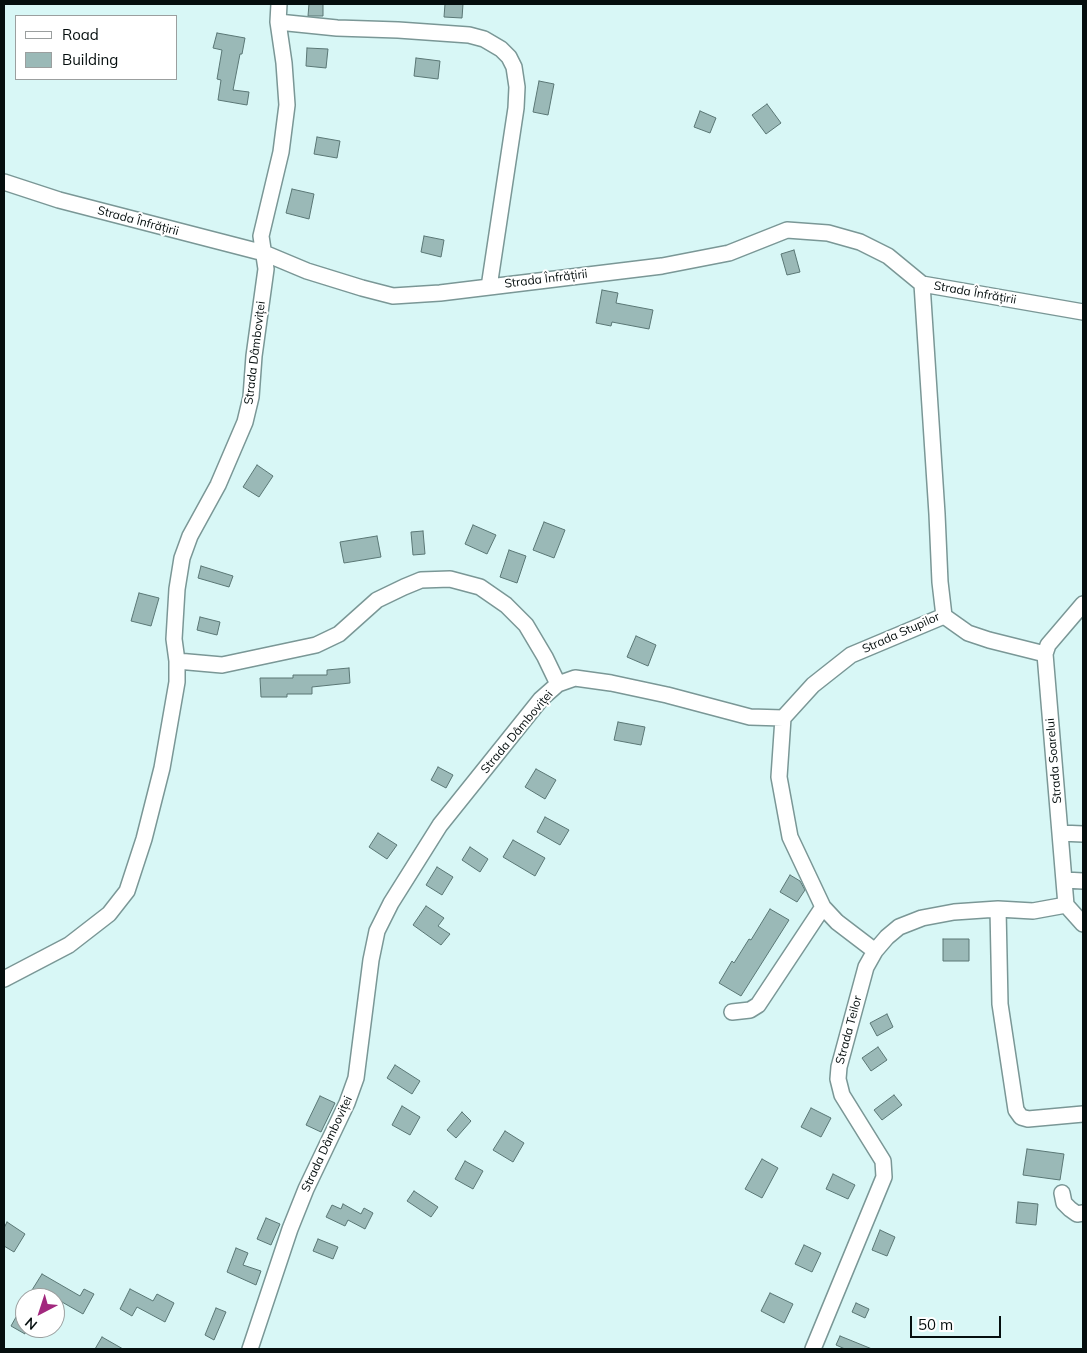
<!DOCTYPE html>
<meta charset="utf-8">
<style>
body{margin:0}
#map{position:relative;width:1087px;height:1353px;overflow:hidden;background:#d8f7f6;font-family:Mulish,sans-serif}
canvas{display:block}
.frame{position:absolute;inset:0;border:5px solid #050e0e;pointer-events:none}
.legend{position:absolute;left:15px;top:15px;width:162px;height:65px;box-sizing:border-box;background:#fff;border:1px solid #9b9f9f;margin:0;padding:6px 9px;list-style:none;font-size:15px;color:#050e0e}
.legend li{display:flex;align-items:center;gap:10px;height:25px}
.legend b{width:25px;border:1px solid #9b9f9f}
.north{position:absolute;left:15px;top:1288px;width:50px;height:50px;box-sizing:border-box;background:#fff;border:1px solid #9b9f9f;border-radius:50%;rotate:220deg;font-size:14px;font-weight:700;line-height:20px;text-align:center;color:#050e0e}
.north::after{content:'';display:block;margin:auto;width:18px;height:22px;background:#a2287e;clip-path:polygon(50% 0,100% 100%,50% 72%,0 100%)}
.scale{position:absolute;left:910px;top:1316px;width:91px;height:22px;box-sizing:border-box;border:2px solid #050e0e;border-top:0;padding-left:6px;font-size:15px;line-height:18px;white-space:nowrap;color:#050e0e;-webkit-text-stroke:4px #fff;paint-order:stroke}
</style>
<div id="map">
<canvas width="1087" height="1353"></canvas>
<div class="frame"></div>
<ul class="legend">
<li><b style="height:6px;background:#fff"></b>Road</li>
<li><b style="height:14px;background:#9ab9b7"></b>Building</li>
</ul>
<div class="north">N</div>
<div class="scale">50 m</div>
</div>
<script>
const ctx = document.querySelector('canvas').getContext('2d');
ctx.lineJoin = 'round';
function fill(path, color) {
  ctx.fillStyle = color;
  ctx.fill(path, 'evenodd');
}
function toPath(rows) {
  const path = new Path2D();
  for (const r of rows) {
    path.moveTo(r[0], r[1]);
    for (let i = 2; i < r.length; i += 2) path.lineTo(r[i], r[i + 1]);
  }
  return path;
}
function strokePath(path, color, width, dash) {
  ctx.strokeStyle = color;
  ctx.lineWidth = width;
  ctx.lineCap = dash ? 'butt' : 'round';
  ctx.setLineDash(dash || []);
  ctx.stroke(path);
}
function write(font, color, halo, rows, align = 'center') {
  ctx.font = font + ' Mulish,sans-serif';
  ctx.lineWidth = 4;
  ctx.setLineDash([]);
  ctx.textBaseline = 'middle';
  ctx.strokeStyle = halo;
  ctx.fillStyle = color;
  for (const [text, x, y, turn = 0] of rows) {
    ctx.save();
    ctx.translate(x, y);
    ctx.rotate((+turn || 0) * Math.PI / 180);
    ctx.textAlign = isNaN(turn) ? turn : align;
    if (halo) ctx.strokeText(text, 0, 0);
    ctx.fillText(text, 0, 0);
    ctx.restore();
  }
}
const building = toPath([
 [309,4,323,4,323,16,308,16,309,4],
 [445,4,463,4,462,18,444,17,445,4],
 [217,33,245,38,242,54,240,54,233,90,249,92,247,105,218,100,221,80,217,79,222,50,213,48,217,33],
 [307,48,328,49,326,68,306,66,307,48],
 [416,58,440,61,438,79,414,76,416,58],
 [539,81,554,84,548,115,533,112,539,81],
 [767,104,781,123,766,134,752,115,767,104],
 [700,111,716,118,710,133,694,127,700,111],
 [317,137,340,141,337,158,314,154,317,137],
 [292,189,314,194,309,219,286,213,292,189],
 [424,236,444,240,441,257,421,252,424,236],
 [794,250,800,272,787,275,781,254,794,250],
 [602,290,618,293,616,303,653,310,649,329,612,322,611,326,596,323,602,290],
 [257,465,273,476,259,497,243,487,257,465],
 [544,522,565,530,554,558,533,550,544,522],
 [473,525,496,535,487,554,465,544,473,525],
 [423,531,425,554,413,555,411,532,423,531],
 [377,536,381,557,344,563,340,542,377,536],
 [509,550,526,556,517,583,500,577,509,550],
 [201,566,233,576,229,587,198,578,201,566],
 [139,593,159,598,151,626,131,621,139,593],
 [200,617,220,622,217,635,197,630,200,617],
 [636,636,656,645,648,666,627,657,636,636],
 [349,668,350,683,312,687,312,694,287,694,287,697,261,697,260,678,293,678,293,675,327,675,327,670,349,668],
 [618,722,645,727,641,745,614,740,618,722],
 [438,767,453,775,446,788,431,780,438,767],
 [536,769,556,780,545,799,525,787,536,769],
 [545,817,569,830,560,845,537,832,545,817],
 [378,833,397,845,387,859,369,847,378,833],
 [513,840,545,858,535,876,503,857,513,840],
 [470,847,488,859,480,872,462,860,470,847],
 [437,867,453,877,442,895,426,885,437,867],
 [790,875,800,881,805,890,797,902,780,892,790,875],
 [426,906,444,918,438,926,450,934,441,945,413,925,426,906],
 [770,909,789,920,741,996,719,983,732,961,734,963,749,939,751,940,770,909],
 [943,939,969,939,969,961,943,961,943,939],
 [887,1014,893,1027,877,1036,870,1023,887,1014],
 [878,1047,887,1060,871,1071,862,1058,878,1047],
 [395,1065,420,1081,412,1094,387,1078,395,1065],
 [894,1095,902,1105,882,1120,874,1110,894,1095],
 [320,1096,335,1103,321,1132,306,1125,320,1096],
 [402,1106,420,1117,410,1135,392,1125,402,1106],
 [811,1108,831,1118,821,1137,801,1127,811,1108],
 [462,1112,471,1121,456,1138,447,1130,462,1112],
 [505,1131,524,1143,513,1162,493,1150,505,1131],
 [1027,1149,1064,1154,1060,1180,1023,1175,1027,1149],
 [762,1159,778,1168,762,1198,745,1189,762,1159],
 [465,1161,483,1171,473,1189,455,1179,465,1161],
 [833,1174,855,1185,848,1199,826,1189,833,1174],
 [414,1191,438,1207,431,1217,407,1201,414,1191],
 [1018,1202,1038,1204,1036,1225,1016,1223,1018,1202],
 [343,1204,361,1214,364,1208,373,1213,365,1229,348,1220,345,1226,326,1217,332,1205,341,1209,343,1204],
 [266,1218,280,1224,271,1245,257,1239,266,1218],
 [7,1222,25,1234,14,1252,4,1246,4,1228,7,1222],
 [880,1230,895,1237,887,1256,872,1250,880,1230],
 [318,1239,338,1247,333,1259,313,1251,318,1239],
 [804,1245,821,1253,812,1272,795,1264,804,1245],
 [236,1248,248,1253,243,1265,261,1271,256,1285,227,1272,236,1248],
 [42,1274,80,1296,84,1289,94,1294,83,1314,48,1294,45,1298,27,1298,42,1274],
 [130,1289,153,1301,157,1294,174,1303,165,1322,137,1307,132,1316,120,1309,130,1289],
 [770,1293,793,1304,784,1323,761,1311,770,1293],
 [25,1301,25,1334,11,1326,25,1301],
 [856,1303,869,1309,865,1318,852,1312,856,1303],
 [216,1308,226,1312,214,1340,205,1335,216,1308],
 [840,1336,872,1349,845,1349,836,1345,840,1336],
 [102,1337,123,1349,95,1349,102,1337]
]);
fill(building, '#9ab9b7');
strokePath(building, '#5a7775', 1);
const minor = toPath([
 [278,22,337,28,398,30,469,35,484,39,501,49,509,57,514,67,517,87,516,108,489,287],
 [4,182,59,200,264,253,307,271,362,288,393,296,440,293,662,266,729,253,787,230,828,233,860,242,888,256,922,284,1083,312],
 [922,284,937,514,940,582,944,616],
 [1083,604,1048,645,1045,654,1066,905,1083,924],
 [944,616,968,633,989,640,1045,654],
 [177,661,222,665,316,645,339,634,377,600,404,587,421,580,450,579,480,587,506,605,526,625,545,657,558,684],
 [783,718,779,777,790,837,823,907,837,922,875,951],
 [1060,833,1083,834],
 [1064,880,1083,881],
 [998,909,1000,1004,1016,1110,1021,1117,1028,1119,1083,1114],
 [4,979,69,945,109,914,127,891,144,839,162,768,177,682,177,661,174,639,177,589,182,558,190,536,218,485,245,422,251,397,254,356,266,269,261,236,281,152,287,105,284,63,278,22,279,4],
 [732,1012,750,1010,758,1005,823,907],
 [1062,1193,1064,1203,1070,1209,1077,1214,1083,1213],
 [250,1349,290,1229,306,1189,347,1103,356,1078,371,960,377,931,391,903,440,825,541,699,558,684,575,678,611,683,667,695,750,717,783,718,813,685,851,655,944,616],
 [813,1349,884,1177,883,1161,842,1095,838,1079,839,1067,866,967,875,951,887,937,899,927,922,918,954,912,998,909,1033,911,1066,905]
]);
strokePath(minor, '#7a9796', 18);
strokePath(minor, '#fff', 15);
write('12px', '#050e0e', '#fff', [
 ["Strada Înfrățirii",138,221,15],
 ["Strada Înfrățirii",546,279,-7],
 ["Strada Înfrățirii",975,293,10],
 ["Strada Dâmboviței",255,353,-83],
 ["Strada Stupilor",901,633,-24],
 ["Strada Dâmboviței",517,732,-50],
 ["Strada Soarelui",1054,761,-95],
 ["Strada Teilor",849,1030,-75],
 ["Strada Dâmboviței",327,1144,-65]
]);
</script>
